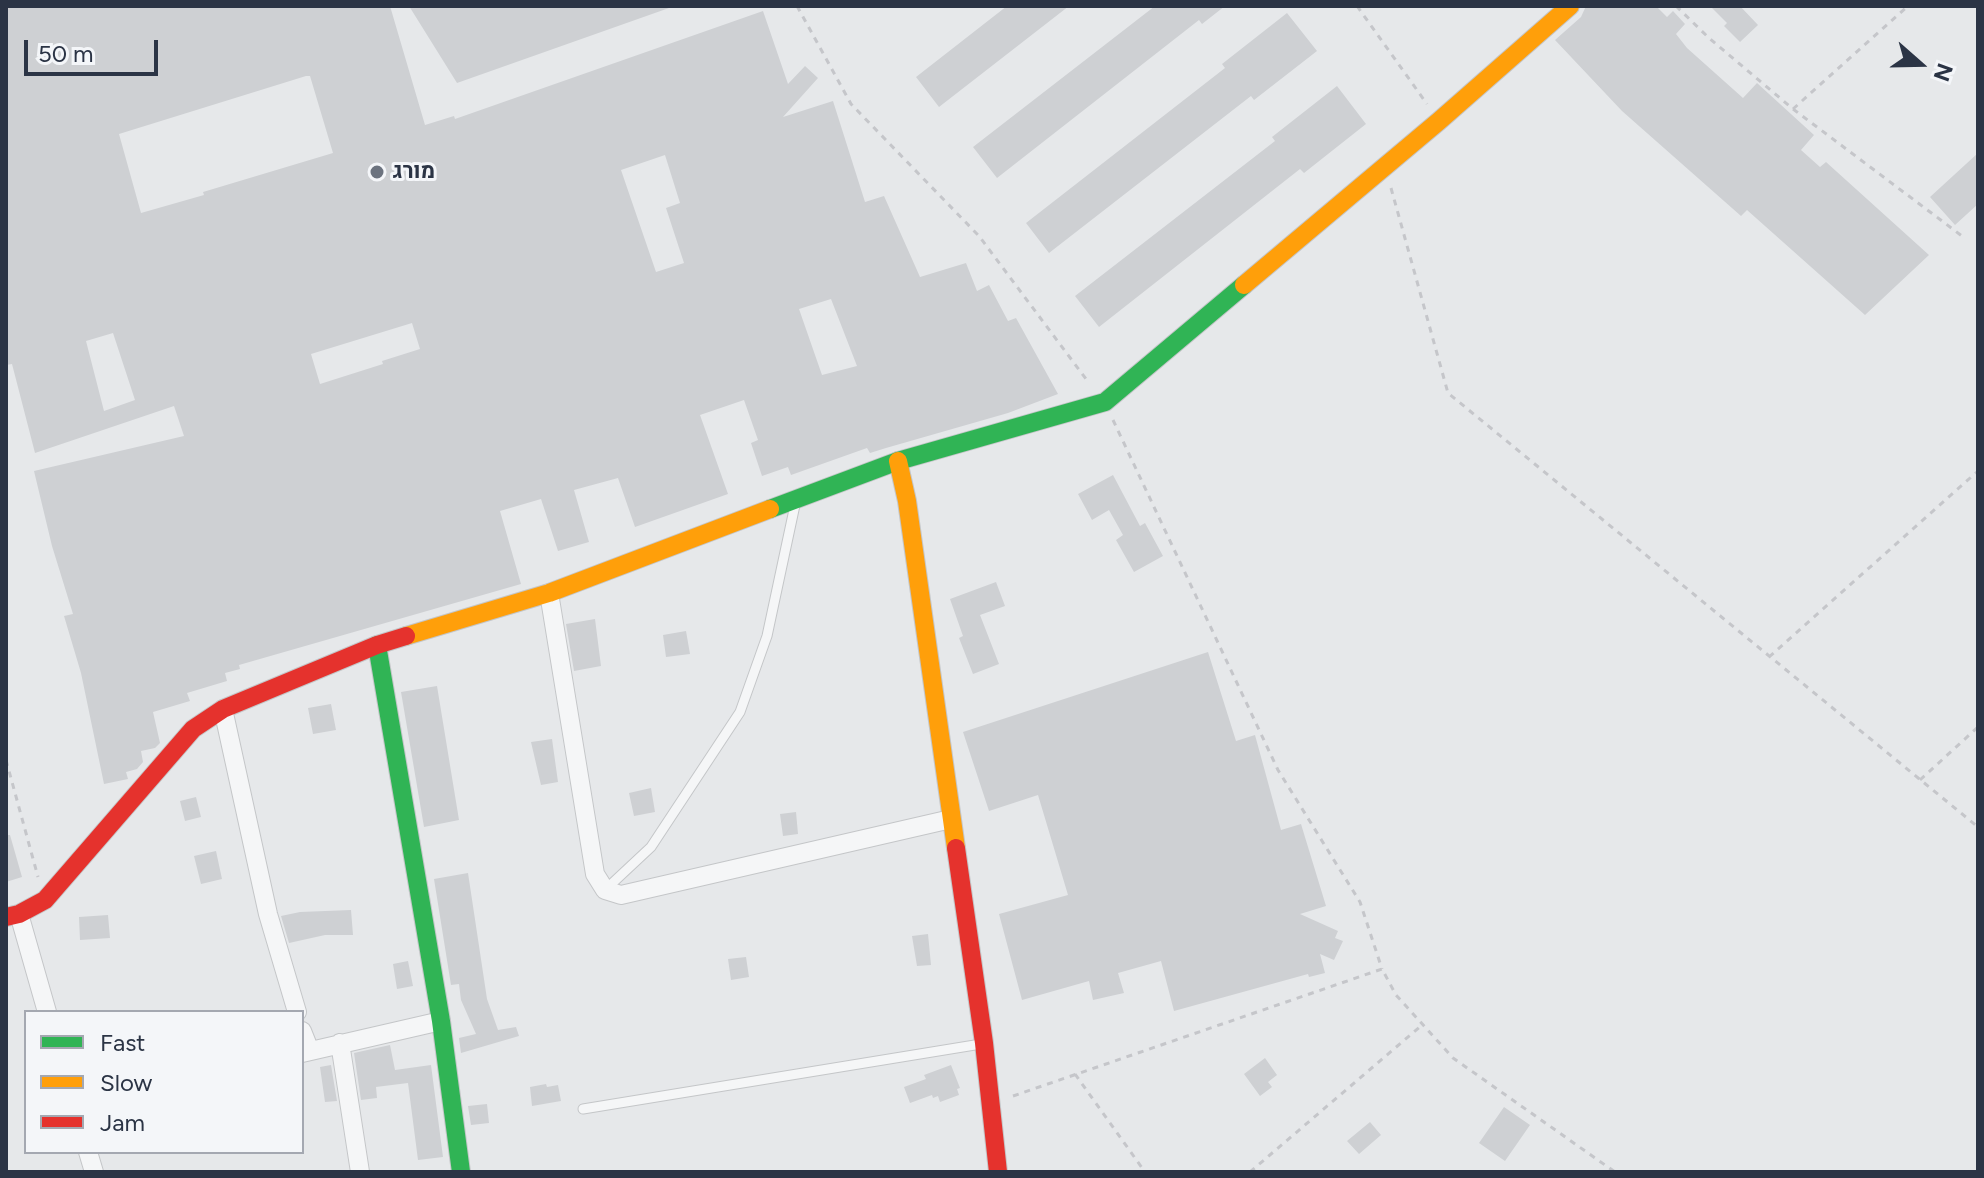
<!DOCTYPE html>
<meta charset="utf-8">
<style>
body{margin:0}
#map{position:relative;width:1984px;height:1178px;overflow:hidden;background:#e6e8ea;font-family:Figtree,sans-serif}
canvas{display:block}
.frame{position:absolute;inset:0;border:8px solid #2b3445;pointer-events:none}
.legend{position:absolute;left:24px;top:1010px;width:280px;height:144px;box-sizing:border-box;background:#f4f6f9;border:2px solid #a4a8b1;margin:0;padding:10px 14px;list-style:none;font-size:24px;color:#2b3445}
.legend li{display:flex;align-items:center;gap:16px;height:40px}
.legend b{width:40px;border:2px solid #a4a8b1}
.north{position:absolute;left:1880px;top:24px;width:80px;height:80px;-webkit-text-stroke:6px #f4f6f9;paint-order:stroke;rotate:110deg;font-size:22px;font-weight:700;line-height:32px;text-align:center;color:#2b3445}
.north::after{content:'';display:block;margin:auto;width:28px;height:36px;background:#2b3445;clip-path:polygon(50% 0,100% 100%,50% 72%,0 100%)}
.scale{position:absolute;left:24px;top:40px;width:134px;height:36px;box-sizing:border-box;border:4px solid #2b3445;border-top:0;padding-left:10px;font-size:24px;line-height:28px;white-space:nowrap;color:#2b3445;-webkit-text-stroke:6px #f4f6f9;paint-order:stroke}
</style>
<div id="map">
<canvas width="1984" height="1178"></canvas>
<div class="frame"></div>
<ul class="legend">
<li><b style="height:10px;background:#30b455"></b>Fast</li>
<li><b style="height:10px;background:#ff9f0a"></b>Slow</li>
<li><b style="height:10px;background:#e5322d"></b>Jam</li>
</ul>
<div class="north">N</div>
<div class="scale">50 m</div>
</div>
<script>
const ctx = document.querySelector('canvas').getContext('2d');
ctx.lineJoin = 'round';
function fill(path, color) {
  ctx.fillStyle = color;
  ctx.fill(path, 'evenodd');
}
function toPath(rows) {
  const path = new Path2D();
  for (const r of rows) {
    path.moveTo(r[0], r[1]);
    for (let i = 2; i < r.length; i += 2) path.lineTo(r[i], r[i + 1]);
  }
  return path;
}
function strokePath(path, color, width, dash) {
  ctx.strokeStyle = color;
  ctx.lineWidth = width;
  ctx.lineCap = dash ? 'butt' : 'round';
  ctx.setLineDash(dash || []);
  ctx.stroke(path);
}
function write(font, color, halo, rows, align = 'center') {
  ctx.font = font + ' Figtree,Heebo,sans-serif';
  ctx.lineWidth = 6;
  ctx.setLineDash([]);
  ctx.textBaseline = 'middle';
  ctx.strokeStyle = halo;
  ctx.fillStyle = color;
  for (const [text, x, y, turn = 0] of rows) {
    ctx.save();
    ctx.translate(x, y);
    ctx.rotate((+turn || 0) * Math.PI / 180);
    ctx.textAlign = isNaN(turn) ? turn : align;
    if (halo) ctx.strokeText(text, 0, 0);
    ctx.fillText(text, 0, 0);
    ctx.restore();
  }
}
fill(toPath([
 [6,6,390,6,425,125,454,116,455,119,763,11,788,84,805,66,818,78,783,117,833,101,865,202,884,196,920,277,966,263,977,291,989,285,1008,321,1016,318,1058,394,1008,413,886,448,870,453,867,448,791,475,788,467,762,476,751,443,758,440,744,400,700,415,728,494,635,527,618,478,574,490,589,542,558,551,541,499,500,511,521,584,239,665,240,669,225,673,227,681,187,693,190,701,153,712,160,743,155,748,141,751,143,762,137,769,126,772,128,779,104,784,81,673,64,616,73,614,52,546,34,471,184,436,174,406,35,453,12,364,6,365],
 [306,76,310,76,333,153,203,192,204,195,141,213,119,134],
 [665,155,680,203,666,208,684,263,656,272,621,170],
 [831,299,857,366,822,375,799,309],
 [412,323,420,349,382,361,383,364,320,384,311,354],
 [113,333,135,400,104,411,86,341],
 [409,6,668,6,669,8,457,83],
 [1007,6,1069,6,939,107,916,77],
 [1155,6,1225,6,1202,24,1199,20,997,178,973,147],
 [1586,6,1656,6,1667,17,1673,11,1685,24,1676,34,1687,48,1743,98,1757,83,1814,135,1801,150,1820,167,1826,162,1929,255,1865,315,1747,210,1741,216,1622,111,1555,40,1581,17],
 [1710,6,1740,6,1758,25,1740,42,1724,26,1727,23],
 [1287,13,1317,51,1254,100,1251,96,1049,253,1026,223,1225,68,1222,64],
 [1337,86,1366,124,1304,173,1300,169,1099,327,1075,296,1275,141,1272,137],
 [1978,153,1978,204,1955,225,1930,197],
 [1113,475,1140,526,1145,523,1163,556,1134,572,1116,540,1123,535,1109,510,1092,520,1078,494],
 [996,582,1005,606,980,615,999,664,973,674,959,638,963,636,950,599],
 [595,619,601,666,574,671,566,624],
 [686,631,690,654,666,657,663,635],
 [1208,652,1236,741,1255,735,1281,830,1301,824,1326,906,1300,914,1338,931,1335,938,1343,941,1334,960,1320,954,1325,973,1309,977,1308,974,1174,1011,1161,961,1118,973,1124,993,1093,1000,1089,981,1022,1000,999,914,1068,895,1038,795,989,811,963,732],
 [437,686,459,820,424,827,401,692],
 [331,704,336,730,313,734,308,708],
 [552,739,558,782,541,785,531,742],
 [651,788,655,812,634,816,629,793],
 [196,797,201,817,185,821,180,801],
 [796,812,798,834,783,836,780,814],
 [6,835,10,835,22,877,6,882],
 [216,851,222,879,201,884,194,856],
 [468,873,487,999,498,1030,516,1027,519,1036,461,1053,459,1038,476,1034,461,1000,459,984,451,985,434,879],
 [351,910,353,935,325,935,289,943,281,916,300,912],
 [108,915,110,938,80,940,79,917],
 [928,934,931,965,917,966,912,936],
 [746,957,749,977,731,980,728,959],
 [408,961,413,986,397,989,393,964],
 [390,1045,395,1070,431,1065,443,1157,418,1160,408,1083,376,1087,377,1098,361,1100,354,1053],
 [1265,1058,1277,1075,1268,1082,1272,1087,1260,1096,1244,1074],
 [331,1065,337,1101,325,1102,320,1067],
 [951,1065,960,1088,957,1089,959,1095,940,1102,938,1096,933,1098,932,1095,910,1103,904,1087,926,1079,924,1075],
 [546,1084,547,1087,558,1085,561,1101,532,1106,530,1087],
 [487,1104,489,1123,471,1125,468,1106],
 [1504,1107,1530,1125,1505,1161,1479,1143],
 [1370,1122,1381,1135,1359,1154,1347,1141]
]), '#ced0d3');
const lane = toPath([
 [605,890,651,847,740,712,767,636,795,505],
 [583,1109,981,1044]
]);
const street = toPath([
 [549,593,595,874,605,890,621,895,951,819],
 [223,709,268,914,297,1012],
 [19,914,47,1012],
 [302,1031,310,1051],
 [340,1043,360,1172],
 [302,1053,441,1021],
 [88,1152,94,1172]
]);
const fast = toPath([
 [770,509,898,461,1105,402,1244,285],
 [377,645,441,1021,461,1172]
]);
const slow = toPath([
 [1244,285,1439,121,1570,6],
 [898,461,907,501,956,848],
 [406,636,549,593,770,509]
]);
const jam = toPath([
 [956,848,984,1043,998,1172],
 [6,917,19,914,45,900,193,729,223,709,377,645,406,636]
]);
strokePath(lane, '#c4c6c8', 11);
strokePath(street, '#c4c6c8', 20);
strokePath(fast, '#c4c6c8', 20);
strokePath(slow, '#c4c6c8', 20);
strokePath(jam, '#c4c6c8', 20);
strokePath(toPath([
 [797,6,851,104,979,236,1089,383],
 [1357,6,1427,104],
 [1676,6,1709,38,1793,109,1962,236],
 [1793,109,1908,6],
 [1391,188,1448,393,1978,827],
 [1113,420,1278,770,1360,902,1382,969],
 [1769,657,1978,471],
 [6,760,38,877],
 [1920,780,1978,727],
 [1075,1074,1145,1172],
 [1013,1096,1382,969,1396,995,1453,1058,1615,1172],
 [1250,1172,1422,1025]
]), '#c5c6ca', 3, [6, 6]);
strokePath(lane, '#f5f6f7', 9);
strokePath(street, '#f5f6f7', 18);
strokePath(fast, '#30b455', 18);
strokePath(slow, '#ff9f0a', 18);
strokePath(jam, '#e5322d', 18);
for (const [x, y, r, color] of [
 [377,172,8,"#6c737f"]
]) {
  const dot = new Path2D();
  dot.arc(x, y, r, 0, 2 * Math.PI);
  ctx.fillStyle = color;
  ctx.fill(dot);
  strokePath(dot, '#f4f6f9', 3);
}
write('bold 22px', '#2b3445', '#f4f6f9', [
 ["מורג",393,172]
], 'left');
</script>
